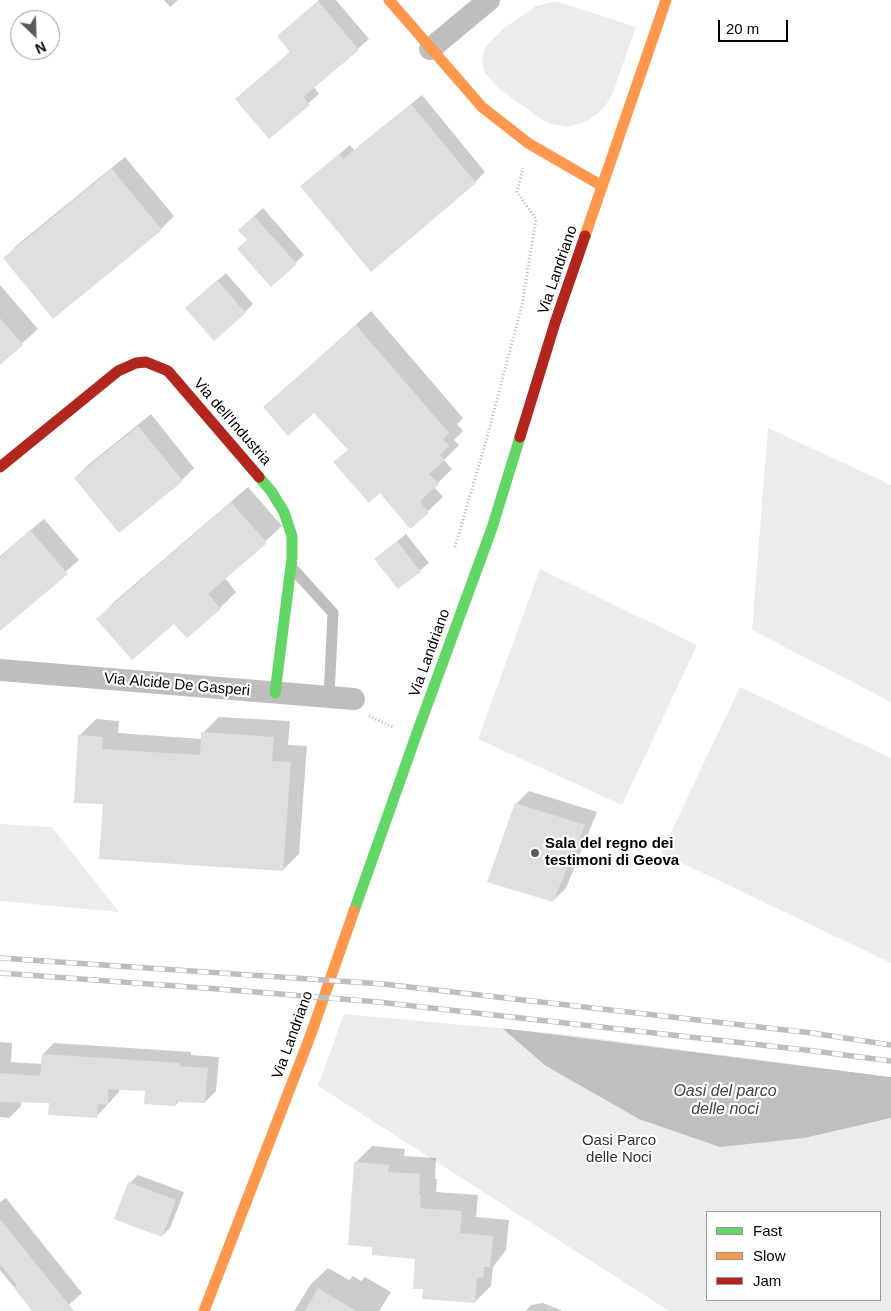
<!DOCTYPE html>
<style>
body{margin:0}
#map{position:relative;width:891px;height:1311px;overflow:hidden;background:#fff;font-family:Arial,sans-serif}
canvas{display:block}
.legend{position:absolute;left:706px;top:1211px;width:175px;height:90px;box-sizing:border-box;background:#fff;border:1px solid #999;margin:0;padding:6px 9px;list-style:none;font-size:15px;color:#000}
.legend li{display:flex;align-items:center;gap:10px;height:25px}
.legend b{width:25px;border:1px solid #999}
.north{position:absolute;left:10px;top:10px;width:50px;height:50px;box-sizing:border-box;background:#fff;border:1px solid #999;border-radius:50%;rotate:156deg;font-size:14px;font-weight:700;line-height:20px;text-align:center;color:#000}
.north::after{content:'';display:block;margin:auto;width:18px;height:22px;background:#595959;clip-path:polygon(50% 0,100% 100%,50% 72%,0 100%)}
.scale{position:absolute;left:718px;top:20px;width:70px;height:22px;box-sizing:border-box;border:2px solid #000;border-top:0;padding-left:6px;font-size:15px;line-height:18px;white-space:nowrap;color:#000;-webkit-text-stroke:4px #fff;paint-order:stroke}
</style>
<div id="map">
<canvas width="891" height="1311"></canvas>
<ul class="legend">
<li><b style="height:6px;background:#63d668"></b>Fast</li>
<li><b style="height:6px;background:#ff974d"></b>Slow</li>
<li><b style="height:6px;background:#b3261e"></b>Jam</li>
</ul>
<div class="north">N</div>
<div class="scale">20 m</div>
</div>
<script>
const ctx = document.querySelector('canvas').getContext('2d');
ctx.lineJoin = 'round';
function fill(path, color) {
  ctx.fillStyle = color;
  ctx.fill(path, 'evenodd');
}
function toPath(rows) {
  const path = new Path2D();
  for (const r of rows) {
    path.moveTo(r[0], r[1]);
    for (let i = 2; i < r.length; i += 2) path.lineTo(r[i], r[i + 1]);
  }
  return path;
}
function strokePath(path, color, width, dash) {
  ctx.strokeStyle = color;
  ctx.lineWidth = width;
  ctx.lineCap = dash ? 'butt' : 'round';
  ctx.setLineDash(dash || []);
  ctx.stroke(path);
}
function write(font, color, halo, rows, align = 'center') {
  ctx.font = font + ' Arial,sans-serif';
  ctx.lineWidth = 4.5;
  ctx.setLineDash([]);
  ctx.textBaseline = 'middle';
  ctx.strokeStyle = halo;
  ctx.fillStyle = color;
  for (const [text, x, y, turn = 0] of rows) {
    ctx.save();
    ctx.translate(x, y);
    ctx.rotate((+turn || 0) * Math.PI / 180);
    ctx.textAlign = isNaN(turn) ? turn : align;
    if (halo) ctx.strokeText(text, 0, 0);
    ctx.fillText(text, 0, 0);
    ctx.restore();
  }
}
fill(toPath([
 [553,2,562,3,636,27,613,92,606,105,601,111,587,121,568,127,551,124,542,120,498,88,485,73,482,62,483,55,486,46,504,28,536,6],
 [768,428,891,485,891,702,752,630],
 [540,569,697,645,622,805,478,739],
 [740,687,891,758,891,963,661,853],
 [0,824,52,827,119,912,0,901],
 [344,1014,572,1035,891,1077,891,1311,669,1311,318,1086],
 [707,1212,880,1212,880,1300,707,1300]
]), '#ececec');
fill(toPath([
 [502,1028,891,1077,891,1118,804,1138,720,1147,639,1119,546,1066]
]), '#bfbfbf');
fill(toPath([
 [502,1026,821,1065,891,1074,891,1077,572,1035,499,1028]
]), '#fff');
fill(toPath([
 [164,0,178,0,170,7],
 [319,0,336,0,369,39,314,87,319,94,270,137,236,99,291,51,279,36],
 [422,95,485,172,475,182,302,186,350,145,354,150],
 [125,157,174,216,161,229,53,317,5,258,17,245],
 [263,208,304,255,271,285,248,240,248,222],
 [226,273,253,304,245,312,186,308],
 [0,285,38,329,0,363],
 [371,311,463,418,457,424,463,431,454,440,459,445,444,460,452,469,434,487,443,497,411,527,380,491,335,462,349,449,314,411,265,407],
 [151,414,194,468,182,480,75,478,88,465],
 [248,487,282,526,225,578,236,592,220,608,174,622,98,619,114,602],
 [44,519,79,560,0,630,0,556],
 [406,534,429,563,398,588,376,559],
 [219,717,290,721,288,745,307,746,299,854,283,870,104,803,79,736,96,719,119,721,118,733,202,739,203,733],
 [529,791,597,812,566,888,553,901,516,804],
 [0,1042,12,1043,11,1062,42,1064,43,1054,54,1043,191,1052,191,1055,219,1057,216,1091,205,1102,179,1101,176,1105,146,1090,119,1088,119,1092,96,1117,50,1102,21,1101,21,1106,9,1118,0,1117],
 [372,1146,405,1149,404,1156,436,1158,435,1179,437,1179,436,1192,478,1195,476,1217,509,1220,506,1250,493,1267,491,1286,475,1302,424,1288,417,1257,374,1245,355,1163],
 [138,1175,184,1192,170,1228,162,1236,130,1183],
 [6,1198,82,1293,62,1311,33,1310,0,1270,0,1202],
 [328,1268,349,1280,353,1276,361,1281,365,1277,391,1292,379,1311,294,1311,311,1284],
 [543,1303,563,1311,525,1311,531,1305]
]), '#0003');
fill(toPath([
 [318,1,359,50,303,97,310,105,269,139,235,99,290,52,277,36],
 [411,104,476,183,371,272,300,186,339,154,343,159],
 [112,169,162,230,53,319,3,258],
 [254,216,297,264,271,287,237,249,247,240,238,230],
 [217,280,246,313,214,341,185,308],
 [0,318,23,345,0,365],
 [356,325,449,433,443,439,449,446,440,455,445,460,429,474,439,484,420,501,429,513,410,529,380,493,369,503,333,462,348,450,314,413,288,436,263,407],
 [138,426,183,481,119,533,74,478],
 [231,502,267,543,208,594,221,609,187,638,174,624,132,660,96,619],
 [30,530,68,574,0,631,0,557],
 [397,541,421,572,398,589,374,559],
 [201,732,274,737,272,761,291,762,283,871,99,859,103,804,74,803,78,735,103,737,102,749,200,755],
 [515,803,585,825,553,902,487,882],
 [42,1054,180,1063,180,1066,208,1068,205,1103,176,1102,176,1106,144,1104,145,1091,108,1089,108,1105,98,1104,97,1118,48,1115,49,1103,0,1102,0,1073,40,1076],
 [354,1162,389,1165,388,1172,420,1174,419,1195,421,1195,420,1208,462,1211,460,1233,493,1236,490,1267,484,1267,483,1278,477,1278,475,1303,422,1299,423,1289,413,1289,415,1259,372,1255,372,1247,348,1245],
 [128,1182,176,1200,162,1237,114,1219],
 [0,1219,74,1311,32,1311,14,1288,17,1285,0,1264],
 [318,1288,356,1311,305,1311]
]), '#dfdfdf');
strokePath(toPath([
 [455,547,486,441,522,305,536,219,517,192,523,168],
 [369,716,393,727]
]), '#b9b9b9', 3, [1, 2.5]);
strokePath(toPath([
 [293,569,333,613,329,697]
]), '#bebebe', 11);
strokePath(toPath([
 [430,49,489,0],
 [0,670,354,699]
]), '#bebebe', 22);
strokePath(toPath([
 [259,477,271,491,284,512,292,536,292,558,275,693],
 [354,911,418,730,492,528,520,437]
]), '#63d668', 11);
strokePath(toPath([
 [389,0,482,107,528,143,602,186],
 [585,236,666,0],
 [204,1311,311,1034,354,911]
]), '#ff974d', 11);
strokePath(toPath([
 [520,437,555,323,585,236],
 [0,467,118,371,136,363,146,362,168,371,259,477]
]), '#b3261e', 11);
const rail = toPath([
 [0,958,383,984,812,1033,891,1045],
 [0,973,231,990,378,1002,806,1050,891,1061]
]);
strokePath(rail, '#bebebe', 5.5);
strokePath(rail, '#fff', 4, [11]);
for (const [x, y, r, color] of [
 [535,853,5,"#595959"]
]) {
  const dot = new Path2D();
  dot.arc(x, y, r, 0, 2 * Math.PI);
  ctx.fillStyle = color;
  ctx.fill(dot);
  strokePath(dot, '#fff', 2);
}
write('15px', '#000', '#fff', [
 ["Via Landriano",558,270,-71],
 ["Via dell'Industria",232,422,49],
 ["Via Landriano",430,653,-70],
 ["Via Alcide De Gasperi",177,685,5],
 ["Via Landriano",293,1035,-70]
]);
write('bold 15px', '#000', '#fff', [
 ["Sala del regno dei",545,844],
 ["testimoni di Geova",545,861]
], 'left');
write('15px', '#333', '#fff', [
 ["Oasi Parco",619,1141],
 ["delle Noci",619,1158]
]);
write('italic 16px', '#444', '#fff', [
 ["Oasi del parco",725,1092],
 ["delle noci",725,1110]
]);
</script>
